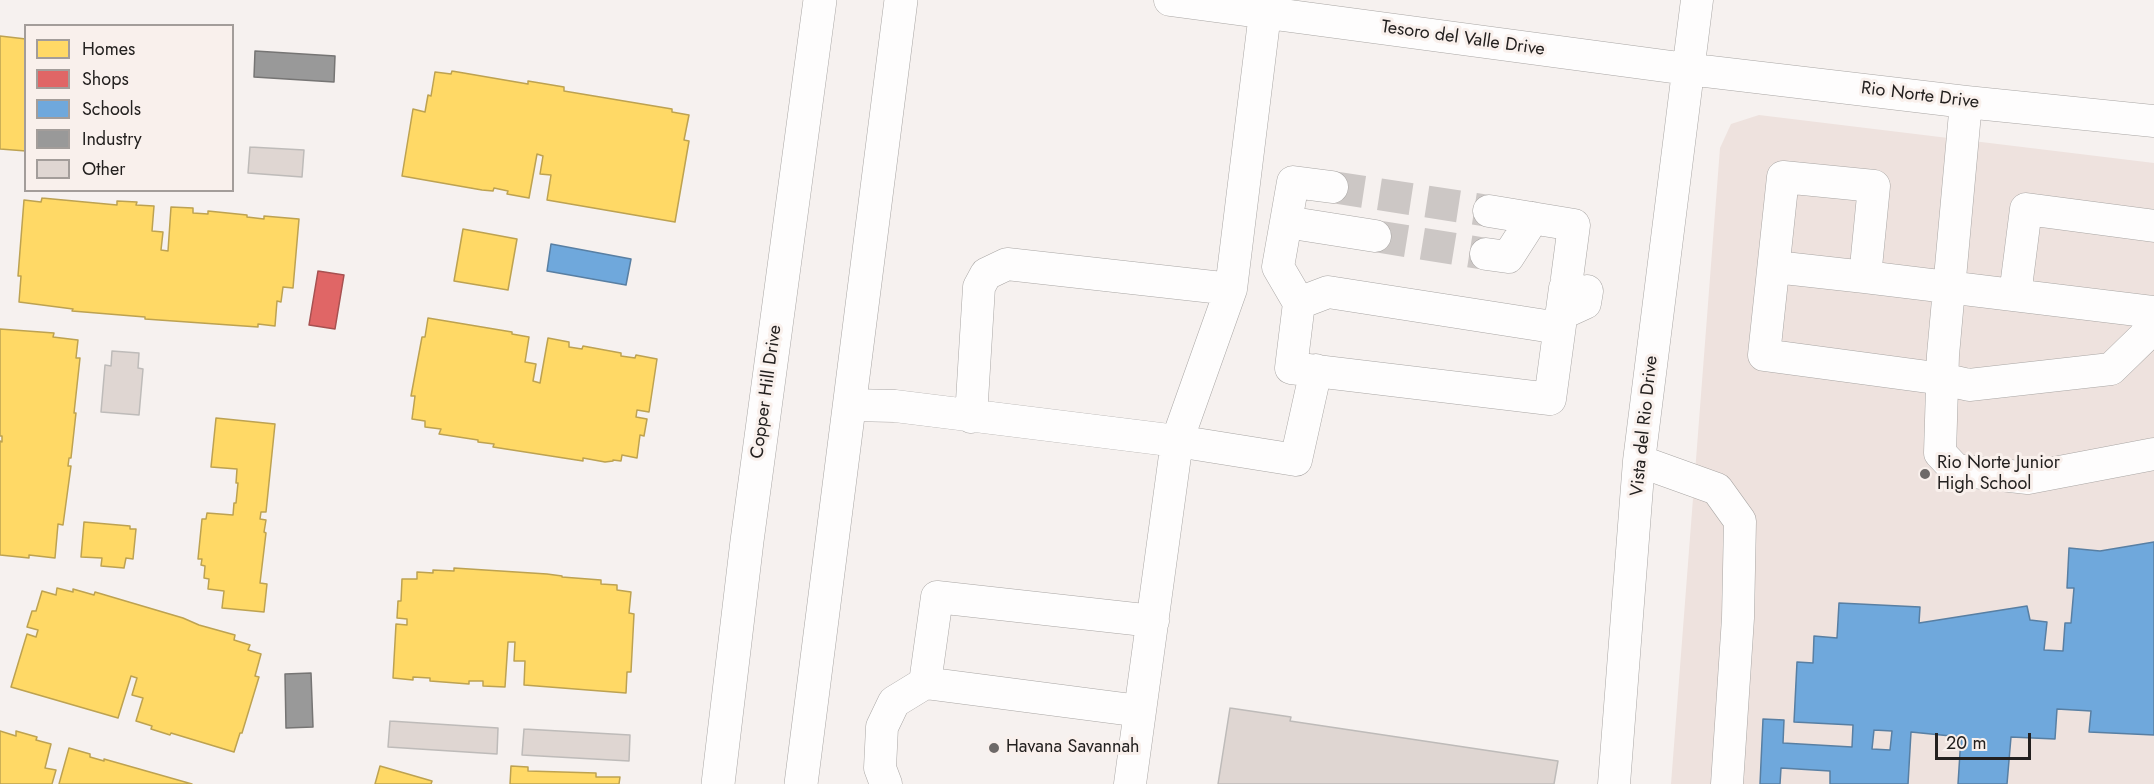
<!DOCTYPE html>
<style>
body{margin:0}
#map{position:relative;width:2154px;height:784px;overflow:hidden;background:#f6f1ef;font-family:Jost,sans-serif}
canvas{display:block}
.legend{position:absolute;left:24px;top:24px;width:210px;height:168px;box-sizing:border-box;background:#f9f0ec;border:2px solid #a39d9a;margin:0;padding:8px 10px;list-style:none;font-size:18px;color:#23201f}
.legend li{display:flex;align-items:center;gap:12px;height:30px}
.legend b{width:30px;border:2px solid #a39d9a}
.scale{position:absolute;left:1935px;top:733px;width:96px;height:27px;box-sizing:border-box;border:3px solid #23201f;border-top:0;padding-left:8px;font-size:18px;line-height:21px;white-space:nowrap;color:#23201f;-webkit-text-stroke:4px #f9f0ec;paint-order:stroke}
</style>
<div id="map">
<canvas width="2154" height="784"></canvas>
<ul class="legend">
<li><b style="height:16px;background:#ffd966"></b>Homes</li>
<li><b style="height:16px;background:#e06666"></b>Shops</li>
<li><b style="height:16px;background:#6fa8dc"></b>Schools</li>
<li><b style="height:16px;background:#999"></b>Industry</li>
<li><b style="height:16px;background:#dfd6d2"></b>Other</li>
</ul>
<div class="scale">20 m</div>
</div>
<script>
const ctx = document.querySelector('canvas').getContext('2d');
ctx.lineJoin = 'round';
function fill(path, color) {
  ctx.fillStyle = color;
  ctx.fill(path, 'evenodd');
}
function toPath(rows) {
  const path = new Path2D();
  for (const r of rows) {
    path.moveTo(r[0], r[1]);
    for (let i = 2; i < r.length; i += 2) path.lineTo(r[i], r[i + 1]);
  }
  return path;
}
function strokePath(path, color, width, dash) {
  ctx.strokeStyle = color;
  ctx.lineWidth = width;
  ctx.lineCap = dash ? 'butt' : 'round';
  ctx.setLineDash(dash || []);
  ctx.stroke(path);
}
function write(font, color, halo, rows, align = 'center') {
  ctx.font = font + ' Jost,sans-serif';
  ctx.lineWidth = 6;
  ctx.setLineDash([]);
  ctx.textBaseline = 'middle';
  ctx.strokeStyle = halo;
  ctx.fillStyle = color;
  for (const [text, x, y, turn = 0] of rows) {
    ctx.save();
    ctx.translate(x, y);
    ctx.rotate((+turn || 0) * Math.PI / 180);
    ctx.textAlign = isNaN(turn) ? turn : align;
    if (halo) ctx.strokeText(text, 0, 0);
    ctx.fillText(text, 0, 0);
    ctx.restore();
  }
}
fill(toPath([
 [1759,115,2154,163,2154,784,1671,784,1720,148,1731,124]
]), '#eee2de');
const homes = toPath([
 [0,36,26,39,26,151,0,149,0,36],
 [452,71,528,84,528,81,564,87,564,91,672,109,672,112,689,115,684,140,689,141,675,222,547,200,551,175,540,174,543,156,537,154,529,198,507,194,508,191,494,188,493,191,482,190,402,176,413,109,425,112,428,95,431,96,435,72,451,74,452,71],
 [42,198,117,205,117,201,137,202,136,205,154,206,152,231,163,232,161,250,168,251,171,207,193,208,193,213,208,214,208,211,247,215,247,217,264,219,264,216,299,219,293,288,283,287,281,302,277,301,275,326,258,324,258,327,145,319,145,317,72,311,73,309,19,302,21,276,18,276,24,200,41,202,42,198],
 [463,229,517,239,508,290,454,281,463,229],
 [428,318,512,332,512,334,529,337,525,362,536,364,533,381,540,383,548,338,569,342,569,347,582,349,583,346,621,353,621,356,635,358,636,355,657,359,649,412,637,410,636,417,647,419,644,436,640,435,637,458,622,455,621,461,613,460,613,461,605,462,583,458,583,461,493,447,494,444,478,442,478,440,439,434,441,429,425,427,425,421,412,419,415,396,411,396,422,337,425,337,428,318],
 [0,329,54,333,53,337,78,340,76,358,80,358,74,413,76,413,71,458,69,458,68,466,71,466,63,525,58,524,55,558,29,555,29,558,0,555,0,441,2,442,2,436,0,436,0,329],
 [216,418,275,424,266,512,261,512,260,519,266,520,264,532,266,533,260,583,267,584,264,612,222,608,224,591,208,589,209,579,204,578,205,566,201,565,202,559,198,559,202,519,206,519,207,513,233,515,234,503,236,503,238,483,236,483,237,469,211,467,216,418],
 [84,522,130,526,130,529,136,529,133,559,126,558,124,568,101,566,102,558,81,557,84,522],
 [454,568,547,574,562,576,562,577,601,580,601,584,617,585,617,590,631,592,629,613,634,614,631,672,627,672,626,693,524,685,525,661,514,661,515,642,508,642,505,687,483,686,483,681,469,681,469,684,430,681,430,678,413,677,413,680,393,678,396,624,407,625,407,619,397,618,398,601,401,601,402,579,417,579,417,572,433,573,433,570,454,571,454,568],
 [57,588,73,592,73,589,94,595,95,592,183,618,199,625,235,635,234,640,250,645,248,650,261,654,255,676,259,677,242,733,240,733,234,752,171,733,170,735,151,729,152,726,136,721,143,698,132,695,137,678,131,676,118,718,11,687,27,634,36,637,38,630,27,627,32,611,36,611,42,591,56,595,57,588],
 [0,731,16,736,16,731,37,737,36,740,51,744,45,768,56,770,52,784,0,784,0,731],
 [69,748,90,754,90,757,104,761,104,759,192,784,59,784,69,748],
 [380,766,432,781,431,784,375,784,380,766],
 [511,766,528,767,528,771,596,773,596,777,620,777,619,784,510,784,511,766]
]);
fill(homes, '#ffd966');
strokePath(homes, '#bda251', 1.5);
const shops = toPath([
 [318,271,344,275,335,329,309,325,318,271]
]);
fill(shops, '#e06666');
strokePath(shops, '#a75151', 1.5);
const schools = toPath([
 [551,244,631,259,626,285,547,271,551,244],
 [2154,542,2154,735,2089,732,2091,711,2057,709,2055,739,2011,737,2007,784,1958,784,1961,737,1911,732,1908,784,1830,784,1830,771,1781,768,1780,784,1760,784,1763,719,1784,720,1783,743,1852,747,1853,725,1794,722,1797,662,1813,663,1814,636,1837,638,1839,603,1920,607,1919,623,2027,606,2030,620,2047,622,2044,650,2063,651,2065,623,2071,623,2074,588,2067,588,2069,548,2100,551,2154,542],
 [1874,730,1892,731,1890,750,1872,749,1874,730]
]);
fill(schools, '#6fa8dc');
strokePath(schools, '#587fa3', 1.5);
const industry = toPath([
 [255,51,335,56,334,82,254,77,255,51],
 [311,673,313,727,286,728,285,674,311,673]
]);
fill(industry, '#999');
strokePath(industry, '#767574', 1.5);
const building = toPath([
 [250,147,304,150,302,177,248,173,250,147],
 [112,351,139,353,138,368,143,369,139,415,101,412,105,365,111,366,112,351],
 [1230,708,1291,717,1290,721,1558,761,1554,784,1218,784,1230,708],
 [390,721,498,728,497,754,388,747,390,721],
 [524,729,630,735,629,761,522,755,524,729]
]);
fill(building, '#dfd6d2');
strokePath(building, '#bebbb9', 1.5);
strokePath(toPath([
 [1332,187,1489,211],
 [1375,236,1486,254]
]), '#ccc7c5', 32, [32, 16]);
const minor = toPath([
 [1170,0,1687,69,1966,102,2154,121],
 [1966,102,1943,355,1940,453,1956,470,2028,478,2154,454],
 [1332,187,1293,182,1278,267,1299,303,1291,368,1550,399,1565,288],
 [1489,211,1574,225,1567,278],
 [1286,222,1375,236],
 [1486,254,1508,257,1533,218],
 [1775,267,1865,277],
 [2015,295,2026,209,2154,226],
 [1299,303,1328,292,1559,328],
 [2154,312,1865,277,1874,186,1783,177,1764,355,1943,379,1969,385,2111,369,2145,336,2154,313],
 [1561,314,1585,303,1587,291],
 [850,405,895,406,1177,441,1296,460,1316,370],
 [971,417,979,287,986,274,1007,264,1231,289],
 [1639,461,1717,489,1740,521,1738,618,1727,784],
 [1140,711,925,683,937,597,1153,621],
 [886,784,880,768,882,727,894,702,925,683],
 [1130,784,1177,441,1231,289,1265,13],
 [1614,784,1639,461,1697,0]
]);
const major = toPath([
 [718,784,747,541,820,0],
 [801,784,901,0]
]);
strokePath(minor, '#a9a6a4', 33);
strokePath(major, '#a9a6a4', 34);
strokePath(minor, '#fefdfd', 32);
strokePath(major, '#fefdfd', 33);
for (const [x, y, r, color] of [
 [1925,474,6,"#6d6968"],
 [994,748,6,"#6d6968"]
]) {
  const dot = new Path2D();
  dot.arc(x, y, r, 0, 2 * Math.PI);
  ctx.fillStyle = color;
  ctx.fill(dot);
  strokePath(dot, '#f9f0ec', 2);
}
write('18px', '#23201f', '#f9f0ec', [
 ["Tesoro del Valle Drive",1463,39,8],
 ["Rio Norte Drive",1920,96,7],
 ["Copper Hill Drive",767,392,-82],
 ["Vista del Rio Drive",1645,426,-84]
]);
write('18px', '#23201f', '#f9f0ec', [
 ["Rio Norte Junior",1937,464],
 ["High School",1937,485],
 ["Havana Savannah",1006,748]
], 'left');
</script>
